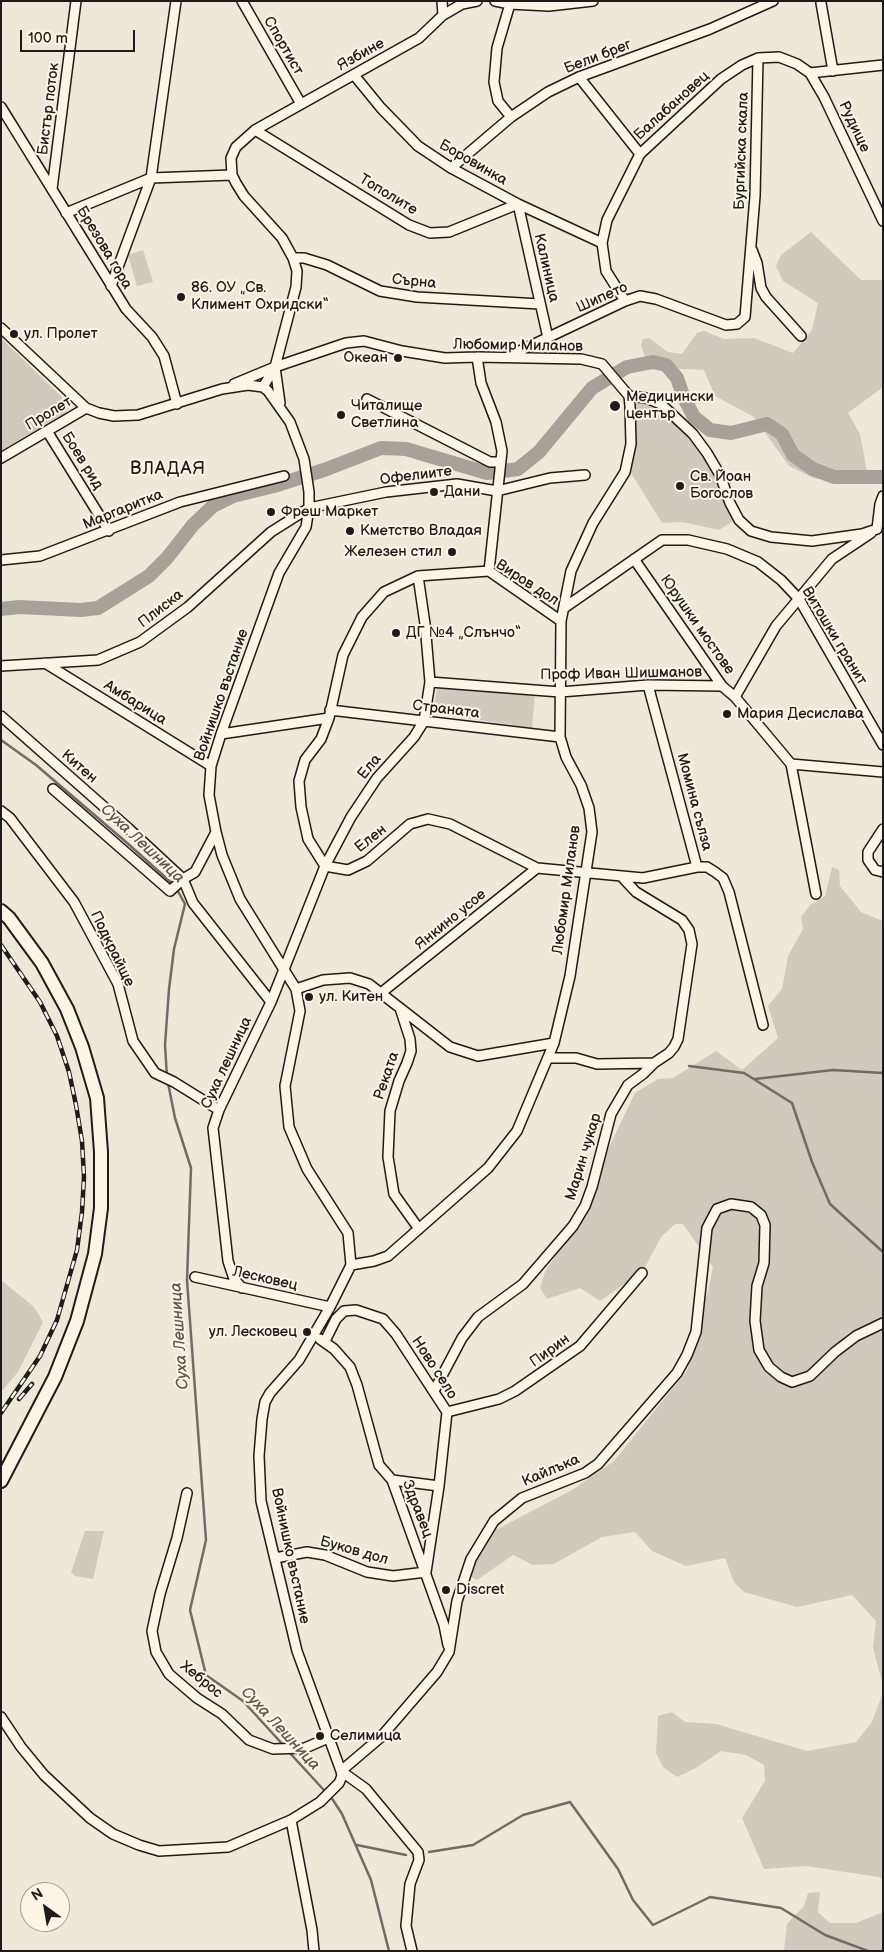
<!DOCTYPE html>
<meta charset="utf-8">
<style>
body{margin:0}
#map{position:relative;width:884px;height:1952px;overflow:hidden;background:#eee8d9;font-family:"Balsamiq Sans",sans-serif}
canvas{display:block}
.frame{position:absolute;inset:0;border:2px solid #1c1c1c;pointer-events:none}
.north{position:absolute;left:20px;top:1882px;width:50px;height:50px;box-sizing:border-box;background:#fcf5e5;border:1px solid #a29e95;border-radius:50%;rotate:328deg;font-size:14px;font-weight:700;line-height:20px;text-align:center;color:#1c1c1c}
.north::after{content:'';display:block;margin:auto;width:18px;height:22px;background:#1c1c1c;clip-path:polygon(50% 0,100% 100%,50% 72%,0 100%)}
.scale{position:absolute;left:20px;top:30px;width:115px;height:22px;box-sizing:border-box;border:2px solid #1c1c1c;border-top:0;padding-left:6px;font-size:15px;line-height:18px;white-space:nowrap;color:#1c1c1c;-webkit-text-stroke:4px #fcf5e5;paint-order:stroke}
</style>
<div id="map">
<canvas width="884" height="1952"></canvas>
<div class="frame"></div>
<div class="north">N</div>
<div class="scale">100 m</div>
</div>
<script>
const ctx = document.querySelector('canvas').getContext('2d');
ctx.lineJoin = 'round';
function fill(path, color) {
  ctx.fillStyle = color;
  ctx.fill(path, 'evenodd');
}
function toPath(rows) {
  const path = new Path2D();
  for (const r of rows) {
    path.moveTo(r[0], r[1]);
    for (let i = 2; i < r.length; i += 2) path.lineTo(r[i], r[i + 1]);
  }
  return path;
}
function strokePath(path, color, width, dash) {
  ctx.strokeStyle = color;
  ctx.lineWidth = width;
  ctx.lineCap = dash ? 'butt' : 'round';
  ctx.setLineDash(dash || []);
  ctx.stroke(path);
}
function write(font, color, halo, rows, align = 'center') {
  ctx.font = font + ' "Balsamiq Sans",sans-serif';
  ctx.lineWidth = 4;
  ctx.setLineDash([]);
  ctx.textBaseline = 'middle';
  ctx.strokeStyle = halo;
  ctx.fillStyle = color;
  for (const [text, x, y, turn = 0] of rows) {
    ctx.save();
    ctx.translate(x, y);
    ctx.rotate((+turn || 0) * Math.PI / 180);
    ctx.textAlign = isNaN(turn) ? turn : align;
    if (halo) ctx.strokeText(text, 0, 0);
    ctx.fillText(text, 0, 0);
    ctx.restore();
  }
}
fill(toPath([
 [811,232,861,280,883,280,883,387,848,413,860,434,868,477,850,483,813,478,789,466,754,417,715,396,704,370,648,367,641,345,643,339,649,338,668,352,682,354,697,333,704,331,724,339,754,338,793,353,812,330,818,303,783,281,776,266,781,255],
 [143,250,153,282,137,286,128,255],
 [1,338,69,404,65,416,1,452],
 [629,396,646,398,693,434,724,487,718,491,733,521,719,530,682,522,662,523,626,465],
 [437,688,535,694,532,728,433,713],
 [832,867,839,870,840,886,861,912,883,921,883,1686,873,1647,876,1621,852,1595,797,1607,744,1592,734,1582,725,1558,686,1566,652,1551,635,1532,602,1537,554,1564,533,1565,513,1555,477,1580,466,1574,486,1535,572,1490,614,1461,686,1372,692,1358,694,1326,708,1292,713,1267,683,1224,675,1224,661,1237,643,1271,600,1301,580,1288,547,1299,540,1288,545,1272,586,1210,602,1162,635,1093,658,1079,673,1078,716,1051,742,1070,778,1038,768,1006,782,989,788,956,803,929,801,917,810,905,825,896],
 [1,1280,34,1307,43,1322,18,1372,1,1392],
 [85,1531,104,1531,93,1579,75,1576,71,1572],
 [883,1692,883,1880,879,1877,806,1866,764,1869,742,1818,765,1781,764,1765,746,1755,721,1751,696,1768,677,1777,663,1767,656,1753,658,1716,672,1712,685,1722,716,1724,807,1751,856,1742,872,1722],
 [820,1892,818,1912,830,1923,856,1923,883,1912,883,1951,784,1951,787,1924,804,1906,808,1893]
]), '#cfcabd');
strokePath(toPath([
 [1,740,36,765,126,842,175,886,185,904,174,949,169,989,165,1045,167,1077],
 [689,1066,744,1073,792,1103,812,1162,830,1204,883,1252],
 [755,1079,833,1070,883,1073],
 [168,1083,175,1118,191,1168,187,1280,206,1540,190,1610,206,1675,243,1701,285,1747],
 [288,1751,333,1800,342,1814,371,1880,389,1951],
 [357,1845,406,1855],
 [429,1852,473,1845,523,1815,570,1802,618,1869,633,1900,653,1925,710,1897,781,1908,825,1935,868,1951]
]), '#6f6c67', 2.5);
strokePath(toPath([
 [1,609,19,607,81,610,98,608,149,576,167,558,193,525,213,506,233,496,274,486,324,470,381,448,406,449,487,473,518,469,539,452,592,388,627,367,653,362,666,365,677,378,684,398,694,417,710,430,731,433,767,424,782,434,793,455,813,469,834,477,883,477]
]), '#a7a299', 14);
const minor = toPath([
 [242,1,301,104],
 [442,1,443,15],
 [495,1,510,4,549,6,593,1],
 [821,3,833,71],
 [510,4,497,48,494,82,498,101,511,117],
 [810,73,824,97,883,221],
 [354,75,381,108,418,146,451,168,518,204,602,243],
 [579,77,640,154],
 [1,107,126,309,152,337,164,356,177,404],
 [255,130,409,225,430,233,449,232,518,204,548,338],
 [451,168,511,117,548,92,579,77,710,29,773,1],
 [52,189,76,1],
 [66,213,151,178,232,175],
 [752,250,757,263,761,288,766,297,801,336],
 [293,258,304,258,327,265,380,291,417,297,540,304],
 [111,286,151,178,176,1],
 [625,301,606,271,602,243,607,220,640,154,721,79,742,65,758,58,779,57,797,64,810,73,883,65],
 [1,328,86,408,99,413,114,416,138,415,222,389,248,385,263,387,268,391,290,422,304,459,309,492,309,508,306,527,279,573,221,734,211,766,209,795,216,832,222,855,240,899,296,989,300,1011,285,1086,289,1127,307,1169,348,1233,351,1265,330,1307,299,1360,270,1393,265,1402,262,1419,259,1456,261,1501,297,1651,341,1771,342,1776,339,1783,320,1802,291,1820,228,1847,159,1851,139,1845,113,1834,90,1818,44,1775,21,1747,1,1717],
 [509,356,625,301,640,296,656,299,726,325,737,324,745,317,755,196,758,58],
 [477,357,481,383,496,422,502,451,489,571],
 [275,367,296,287,297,271,293,258,282,238,244,196,236,183,232,175,231,158,236,147,255,130,419,38,443,15,462,4,477,1],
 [234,384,275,367,280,403],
 [263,387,275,367,346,343,364,341,402,351,445,358,477,357,581,359,602,364,629,396,630,406,631,444,625,472,593,523,571,571,561,621,560,737,566,757,581,785,589,808,592,832,570,976,554,1043,517,1131,488,1168,388,1256,374,1261,351,1265],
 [629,396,646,398,661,404,693,434,707,453,720,475,730,503,739,520,751,531,771,537,812,541,862,534,877,529],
 [367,399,490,462,500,462],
 [47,431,109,531],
 [1,458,86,408],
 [877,529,880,504,883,496],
 [634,559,722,686,735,697,791,764,816,894],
 [1,560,40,556,180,502,284,476],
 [564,608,662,540,688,540,727,549,758,562,781,580,799,599,883,745],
 [561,621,489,571,418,576,384,592,362,617,343,655,329,718,321,739,305,760,299,781,301,807,308,839,325,866,348,870,367,861,410,824,428,819,450,824,537,868,643,878,697,867],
 [45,663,211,766],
 [1,666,98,660,140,642,188,607,271,532,309,508,386,492,457,484,497,491,550,478,585,475],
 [430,682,560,692,648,685,722,686],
 [648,685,697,867,707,867,715,872,723,878,729,892,763,1025],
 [735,697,776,626,832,559,871,533],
 [330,710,560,737],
 [1,716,128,828,183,879,170,891,53,789],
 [221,734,329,718],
 [791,764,883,772],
 [1,811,10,818,74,902,118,984,133,1041,155,1073,174,1082,219,1110],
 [883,829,868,852,868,860,875,870,883,872],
 [216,832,195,872,183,879,193,903,271,1002],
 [296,989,323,980,350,978,369,984,400,1008,410,1039,411,1051,407,1063,399,1081,390,1111,388,1157,394,1194,419,1229],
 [381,993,537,868],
 [400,1008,450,1047,478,1056,554,1043],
 [549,1058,576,1058,597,1064,654,1063],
 [195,1277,330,1307],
 [242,1288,234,1279,228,1261,213,1128,219,1110,271,1002,325,866,351,817,377,778,414,737,424,721,430,682,425,624,418,576],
 [320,1339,334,1349,350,1367,357,1385,379,1465,392,1480,444,1625,448,1645],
 [434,1391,462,1338,478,1317,523,1284,573,1226,585,1206,592,1187,611,1114,628,1085,643,1074,654,1063,669,1053,674,1047,678,1039,692,944,689,930,682,920,636,892,621,876],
 [447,1412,499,1399,515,1391,580,1346,642,1273],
 [392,1480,439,1486],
 [187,1493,177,1538,160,1594,152,1631,156,1652,169,1674,197,1698,222,1714,249,1740,273,1749,305,1748,328,1738],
 [275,1558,307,1552,325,1555,367,1572,393,1576,426,1572,439,1486,447,1412,396,1334,383,1319,356,1310,344,1311,336,1319,325,1341],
 [341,1771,381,1737,437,1672,449,1652,457,1601,471,1559,494,1521,522,1498,585,1473,598,1464,677,1373,687,1355,696,1332,707,1228,717,1209,731,1204,751,1207,761,1215,765,1225,764,1263,757,1286,755,1321,759,1350,769,1367,781,1377,792,1382,810,1376,835,1352,856,1336,883,1323],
 [341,1771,366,1789,418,1852,419,1860,410,1884,406,1926,412,1951],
 [291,1820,312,1930,314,1951]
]);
const highway = toPath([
 [1,911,9,918,42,963,67,1009,82,1047,97,1098,101,1152,101,1208,95,1254,77,1321,55,1377,1,1481]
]);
strokePath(minor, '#1c1c1c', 12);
strokePath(highway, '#1c1c1c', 16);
strokePath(minor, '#fcf5e5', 9);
strokePath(highway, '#fcf5e5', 12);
const rail = toPath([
 [1,945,40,1002,57,1036,69,1072,76,1105,82,1141,84,1177,82,1212,77,1250,57,1320,40,1356,1,1413],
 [19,1399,32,1384]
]);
strokePath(rail, '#1c1c1c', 4.5);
strokePath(rail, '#fcf5e5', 2.5, [8]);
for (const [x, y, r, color] of [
 [181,297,5,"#1c1c1c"],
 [14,334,5,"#1c1c1c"],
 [398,358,5,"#1c1c1c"],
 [615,406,6,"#1c1c1c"],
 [341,415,5,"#1c1c1c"],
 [680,486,5,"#1c1c1c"],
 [434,492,5,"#1c1c1c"],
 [271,512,5,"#1c1c1c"],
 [350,531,5,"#1c1c1c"],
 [452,552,5,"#1c1c1c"],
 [396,633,5,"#1c1c1c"],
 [727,714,5,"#1c1c1c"],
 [309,997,5,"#1c1c1c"],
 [307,1332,5,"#1c1c1c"],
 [446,1590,5,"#1c1c1c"],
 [320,1736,5,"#1c1c1c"]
]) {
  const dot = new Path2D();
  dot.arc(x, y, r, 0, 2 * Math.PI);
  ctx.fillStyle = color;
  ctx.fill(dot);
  strokePath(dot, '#fcf5e5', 2);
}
write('15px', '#1c1c1c', '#fcf5e5', [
 ["Спортист",283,46,60],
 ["Язбине",361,55,-29],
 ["Бели брег",598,57,-21],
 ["Балабановец",672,106,-42],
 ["Бистър поток",49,109,-83],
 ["Рудище",854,127,65],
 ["Бургийска скала",742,151,-88],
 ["Боровинка",473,163,30],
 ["Тополите",388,195,31],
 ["Брезова гора",104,248,59],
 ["Калиница",546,268,77],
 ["Сърна",414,282,6],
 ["Шипето",602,298,-24],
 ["Любомир Миланов",518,346,1],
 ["Пролет",49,414,-31],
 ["Боев рид",82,461,58],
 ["Офелиите",416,476,-7],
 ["Маргаритка",123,510,-22],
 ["Виров дол",527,583,33],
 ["Плиска",161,609,-38],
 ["Юрушки мостове",697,625,55],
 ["Витошки гранит",834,636,59],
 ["Проф Иван Шишманов",621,674,-1],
 ["Войнишко въстание",222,695,-71],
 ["Амбарица",135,703,32],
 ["Страната",446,710,7],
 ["Китен",79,767,41],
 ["Ела",370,767,-51],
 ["Момина сълза",694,802,75],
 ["Елен",371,839,-38],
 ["Любомир Миланов",567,890,-82],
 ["Янкино усое",451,920,-39],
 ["Подкрайще",112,949,64],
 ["Суха лешница",227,1063,-65],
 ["Реката",387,1076,-71],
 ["Марин чукар",584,1157,-73],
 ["Лесковец",265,1279,13],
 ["Пирин",550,1351,-36],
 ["Ново село",434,1368,57],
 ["Кайлъка",551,1471,-23],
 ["Здравец",417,1509,69],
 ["Буков дол",354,1551,16],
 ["Войнишко въстание",290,1556,78],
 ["Хеброс",201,1680,39]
]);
write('15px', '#1c1c1c', '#fcf5e5', [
 ["86. ОУ „Св.",191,288],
 ["Климент Охридски“",191,305],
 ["ул. Пролет",24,334],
 ["Океан",388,358,"right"],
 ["Медицински",626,397],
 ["център",626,414],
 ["Читалище",351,406],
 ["Светлина",351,423],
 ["Св. Йоан",690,477],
 ["Богослов",690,494],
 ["Дани",444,492],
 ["Фреш Маркет",281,512],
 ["Кметство Владая",360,531],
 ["Железен стил",442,552,"right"],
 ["ДГ №4 „Слънчо“",406,633],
 ["Мария Десислава",737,714],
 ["ул. Китен",319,997],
 ["ул. Лесковец",297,1332,"right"],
 ["Discret",456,1590],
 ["Селимица",330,1736]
], 'left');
write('italic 16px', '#5b5854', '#fcf5e5', [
 ["Суха Лешница",142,844,43],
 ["Суха Лешница",180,1336,-94],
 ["Суха Лешница",280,1729,47]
]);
ctx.letterSpacing = '1px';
write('18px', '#1c1c1c', '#fcf5e5', [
 ["ВЛАДАЯ",168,469]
]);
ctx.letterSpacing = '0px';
</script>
